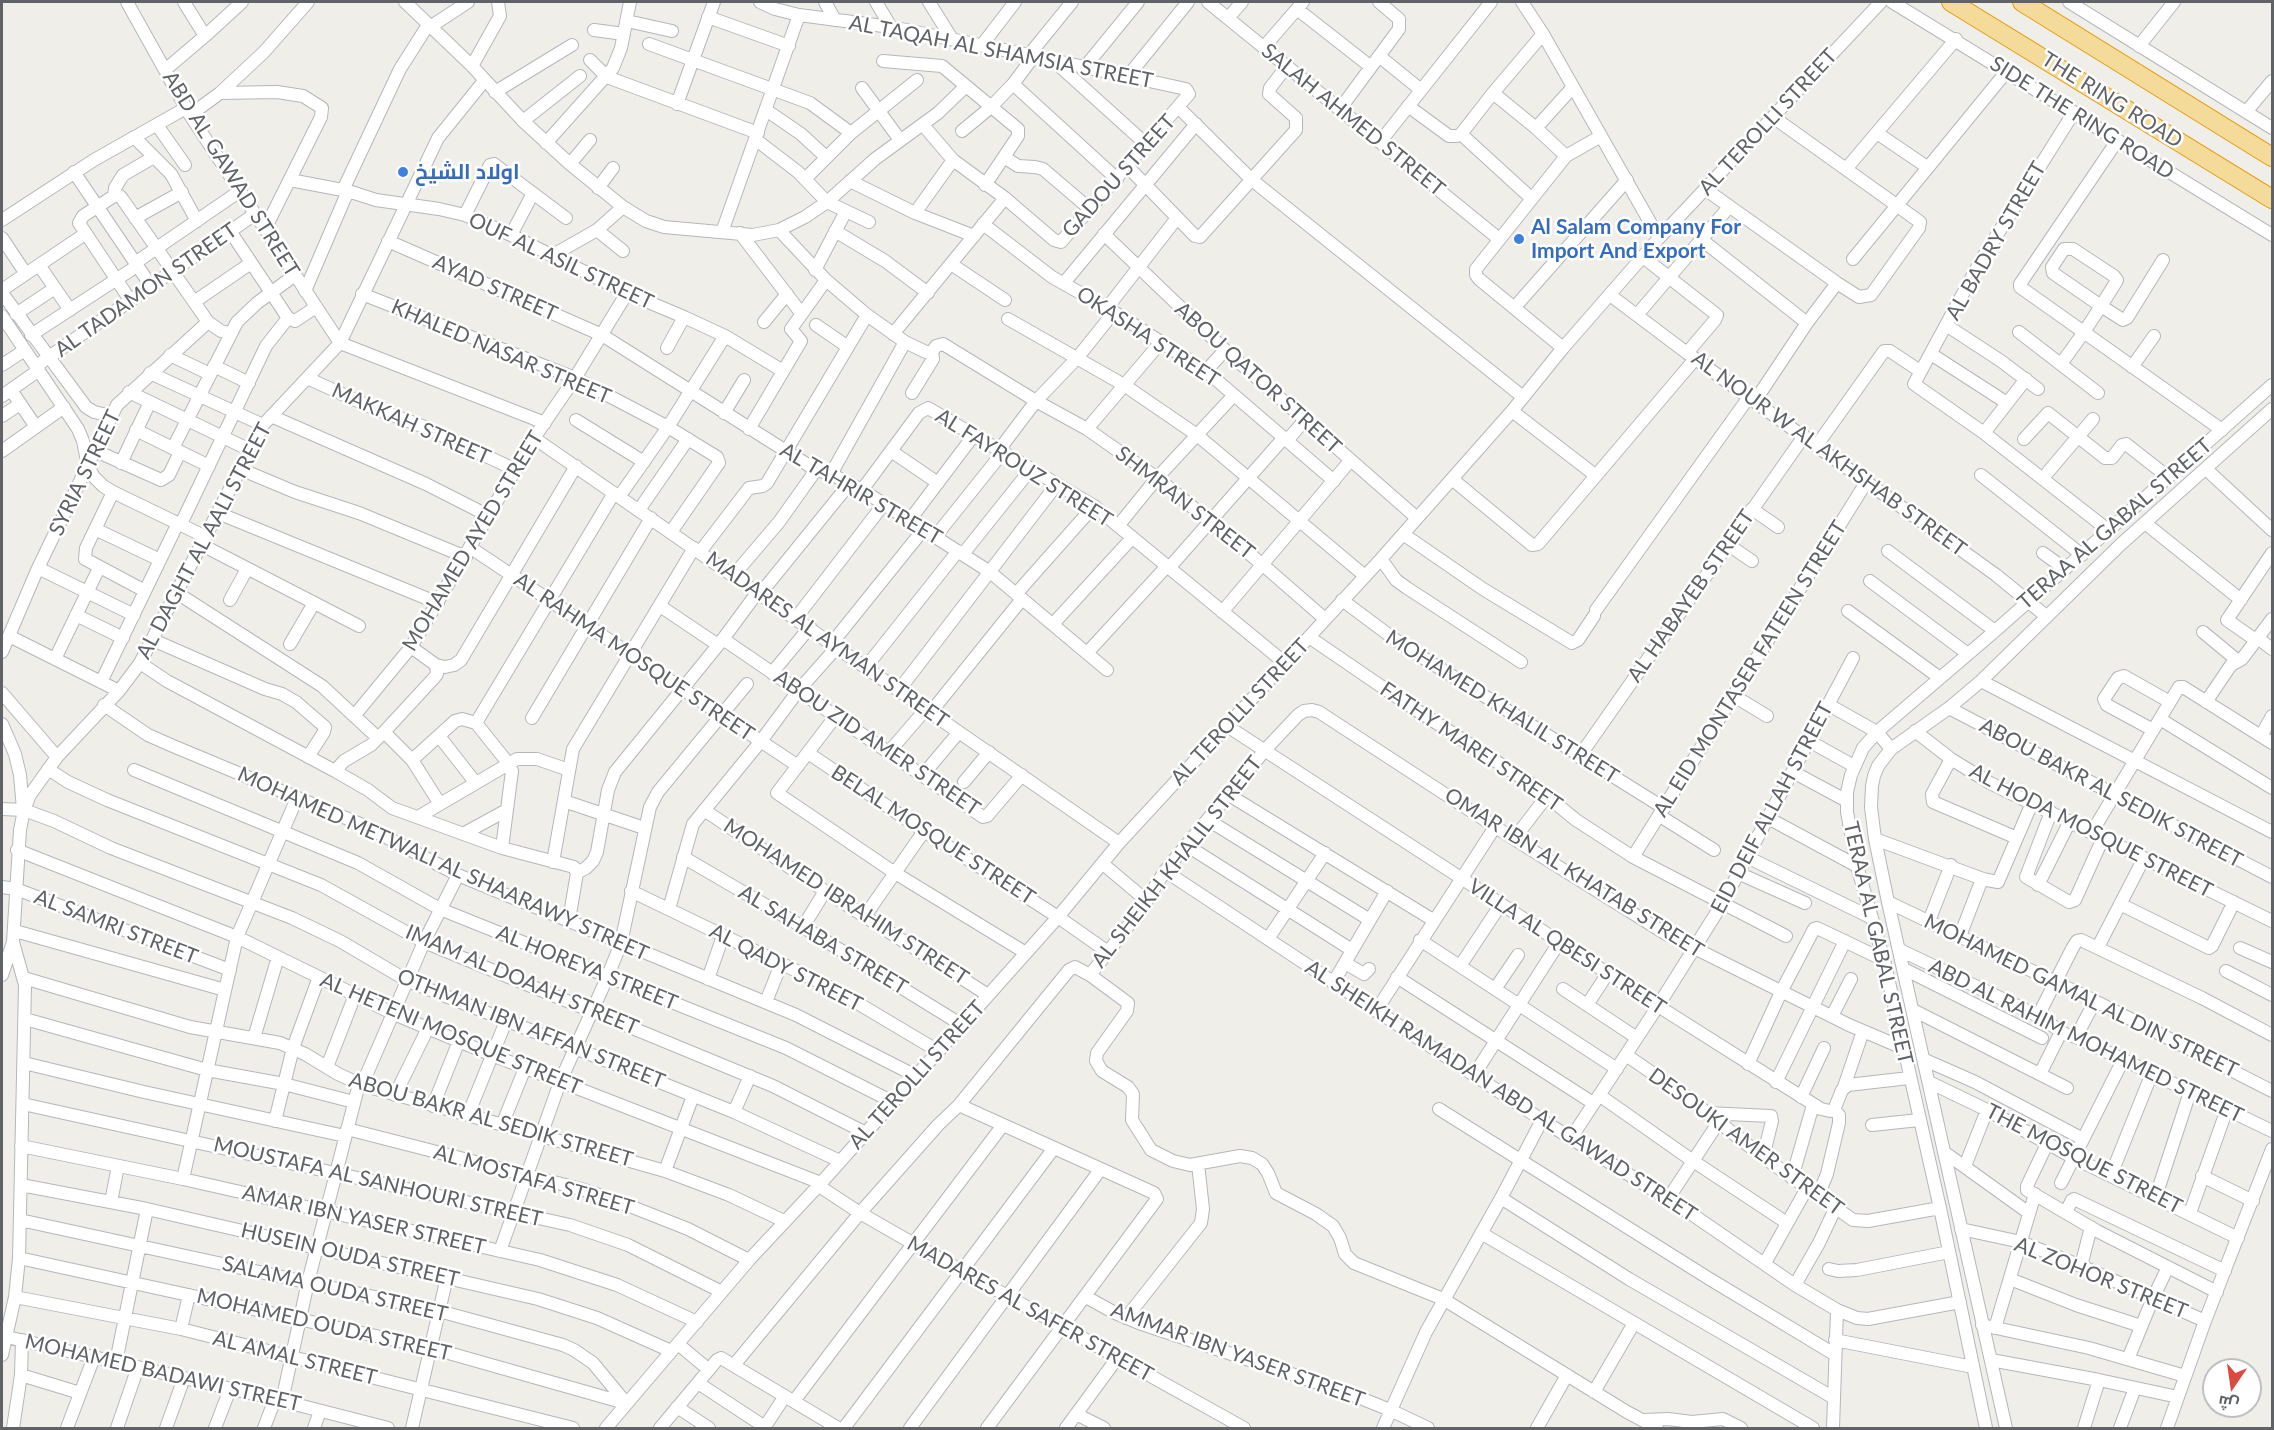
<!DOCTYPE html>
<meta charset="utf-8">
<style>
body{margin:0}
#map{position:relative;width:2274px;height:1430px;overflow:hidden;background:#f0eee8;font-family:Lato,Cairo,sans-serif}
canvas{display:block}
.frame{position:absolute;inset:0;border:3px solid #5f6266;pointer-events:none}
.north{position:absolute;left:2202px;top:1358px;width:60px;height:60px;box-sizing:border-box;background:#fff;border:2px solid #bfc0c2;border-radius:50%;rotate:193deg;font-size:16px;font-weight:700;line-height:24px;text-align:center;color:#5f6266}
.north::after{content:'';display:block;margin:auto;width:21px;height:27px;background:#dc4941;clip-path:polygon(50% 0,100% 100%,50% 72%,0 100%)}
</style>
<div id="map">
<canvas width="2274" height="1430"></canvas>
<div class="frame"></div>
<div class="north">ش</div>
</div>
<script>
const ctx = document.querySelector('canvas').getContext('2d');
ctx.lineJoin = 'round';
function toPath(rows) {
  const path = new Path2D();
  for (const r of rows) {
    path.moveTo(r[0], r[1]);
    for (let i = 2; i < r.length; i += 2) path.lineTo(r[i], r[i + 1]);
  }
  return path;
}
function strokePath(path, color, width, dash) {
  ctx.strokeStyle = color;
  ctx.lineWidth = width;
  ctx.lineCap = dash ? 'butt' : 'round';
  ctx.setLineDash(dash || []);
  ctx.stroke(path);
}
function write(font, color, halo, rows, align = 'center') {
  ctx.font = font + ' Lato,Cairo,sans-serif';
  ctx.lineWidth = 5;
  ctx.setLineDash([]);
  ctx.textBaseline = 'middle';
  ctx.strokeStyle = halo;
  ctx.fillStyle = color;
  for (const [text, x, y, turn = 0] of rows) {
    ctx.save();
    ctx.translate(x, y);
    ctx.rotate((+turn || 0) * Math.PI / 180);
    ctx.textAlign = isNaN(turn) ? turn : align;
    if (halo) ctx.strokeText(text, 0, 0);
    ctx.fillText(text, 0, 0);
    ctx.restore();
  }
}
const minor = toPath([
 [127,2,190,115,340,343,545,423],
 [184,2,205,36],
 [405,2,472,66,523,121,570,164,623,207,646,221,664,227,753,235,779,230,805,217,827,202,875,159,938,113,966,86],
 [760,2,775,9,799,15,891,27,1029,55,1186,89,1189,94,1061,242,1054,240,1005,198,953,160,923,125],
 [825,2,835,20],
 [876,2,891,27],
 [929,2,952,39],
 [1208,2,1499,239],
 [1522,2,1543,34,1659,238],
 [1892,2,2272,235],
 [2069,2,2272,128],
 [1297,9,1371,67],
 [708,17,789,46],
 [1228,18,1242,2],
 [627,21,672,31],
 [430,27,468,2],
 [594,30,624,34],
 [649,44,810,103,851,133],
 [982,45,1015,2],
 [2139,46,2174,2],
 [1264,47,1303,2],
 [1029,55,1072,2],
 [1379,56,1421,90],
 [590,60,607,77,758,133],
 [883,61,942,66,1018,129,1018,136,985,185],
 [1054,61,1147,145],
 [472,66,500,16,498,2],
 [1085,67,1138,2],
 [165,70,205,36,242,2],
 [1128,76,1188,2],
 [1013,84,1117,179],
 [862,88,900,140],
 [495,92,572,45],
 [220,93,277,92,303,96,322,108,321,117,265,229],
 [1493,93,1543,34],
 [677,104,714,2],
 [1408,106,1449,136,1457,136,1461,134,1493,93,1536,128,1566,156],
 [1179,108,1252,180,1523,397],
 [1340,109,1399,29,1399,19,1379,2],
 [766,110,801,134,826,157],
 [2074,112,1980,262,1914,384,1984,433,2108,530],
 [2246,112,2272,81],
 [190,115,220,93,264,52,308,2],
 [523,121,580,76],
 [157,125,185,165],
 [1536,128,1573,87],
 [962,131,991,107,1013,84,1034,56],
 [1877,133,1927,167],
 [1461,134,1531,198],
 [134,137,171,174,197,221],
 [755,139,798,172,827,202,869,222],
 [2117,141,2020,284,2020,287,2222,430],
 [1380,142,1491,2],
 [546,143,613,68,621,48,630,2],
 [1004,157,1018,166,1035,167,1043,169,1091,210],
 [570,164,590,140],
 [1128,167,1195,236,1200,237,1296,130,1296,118,1269,94,1270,88,1287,66],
 [1846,169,1956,39],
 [74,172,151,286],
 [805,179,851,133,917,80],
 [290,180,348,191,376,200,439,209,465,215,511,235,627,293,684,317,725,336,783,371],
 [850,181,915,213,974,236],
 [598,188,613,168],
 [1705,189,1837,283,1859,297,1871,295,1919,228,1920,222,1773,117],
 [343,190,400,69,428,25],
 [114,196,115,188,123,175,154,157],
 [915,213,953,160],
 [465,215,490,165,494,164,566,218],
 [135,218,182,192],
 [2,220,94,160,186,108],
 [983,224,1052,277,1114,312,1206,371,1334,481],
 [597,230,623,251],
 [779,230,826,280,867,315,905,342,926,352,932,352,936,346,943,344,1036,401,1087,429,1157,478,1263,565,1325,619],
 [230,231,288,318,295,321,316,307],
 [835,231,885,261,928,293],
 [722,232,799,15],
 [740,233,801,313],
 [1104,234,1225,350,1417,518],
 [511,235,533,193],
 [2,238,26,274],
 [1702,240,1807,323],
 [388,241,602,335,816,470,831,474,862,490,990,572,1107,670],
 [553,255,597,230,623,207],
 [1643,257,1717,315,1715,320,1687,353],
 [1853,259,2007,71],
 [135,263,240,191],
 [951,264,1005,300],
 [39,265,70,310],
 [815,270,846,211],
 [1064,283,1196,124],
 [2,290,85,234],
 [305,291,348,191],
 [2,293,86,407,94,412,103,414,113,413],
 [362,294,575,378,668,427,717,457,719,463,716,467,671,532],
 [1610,295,1687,353,1996,575,2046,616],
 [130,300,79,223,83,216,114,196,120,196,123,200,208,322,221,331,230,333],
 [194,302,251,263],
 [1107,308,1177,218],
 [1514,308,1627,180],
 [16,314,55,288],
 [1637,315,1729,207],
 [2,316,78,429,83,441,88,466,94,477,103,486,113,492,206,537],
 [1008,319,1124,385,1197,435,1365,576],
 [764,322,787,294],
 [816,325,848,347],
 [1946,325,2001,361,2038,389],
 [2019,332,2098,393],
 [893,334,1005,198],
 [31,335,137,266],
 [667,348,684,317],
 [1563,348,1479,279,1476,275,1476,269,1566,156,1601,136],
 [1931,354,2007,403],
 [170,355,210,374],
 [2061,364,2084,332,2101,306,2116,282,2117,280,2114,276,2073,249,2064,249,2052,267,2053,273,2101,306,2123,320,2127,318,2163,260],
 [2,365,25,350],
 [36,366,255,214],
 [214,366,249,383],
 [2132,367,2154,336],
 [1206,371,1225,350],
 [150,373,263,425],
 [307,378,373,408,422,426,516,470],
 [11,390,36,427],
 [129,392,250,450],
 [912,393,933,359,932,352],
 [2,396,39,370],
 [1755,401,1807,323,1837,283],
 [1512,411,1595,475],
 [724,413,744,380],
 [2,416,20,404],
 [271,416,426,484,489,516],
 [576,420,644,462],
 [749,429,801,341,791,329,826,280],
 [1087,429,1161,342],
 [136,430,209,466],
 [1984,433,2026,379],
 [534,438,1119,843],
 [2024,439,2048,413,2105,458,2112,458,2122,445,2126,444,2168,477],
 [1817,445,1884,351,1890,351,1920,371],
 [173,448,237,322,257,303,295,275],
 [999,450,1036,401,1078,357,1114,312],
 [2,451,64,407],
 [96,451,161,480,169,475,180,452],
 [891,451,938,483],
 [121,463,150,402],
 [240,469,295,492,359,513,466,557],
 [2206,469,2272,530],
 [2048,472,2093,419],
 [831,474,905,342],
 [1981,475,2082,555],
 [1452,479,1532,545,1538,544,1695,359],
 [862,490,919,413,928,408,1094,506,1285,663],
 [113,492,86,548,85,559,145,591],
 [619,497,668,427,725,336],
 [1752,509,1778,527],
 [639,510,688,439],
 [218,513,438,603],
 [909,521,974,435],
 [2145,523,2241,600],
 [181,524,266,346,288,318],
 [1118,526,1157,478,1234,395],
 [95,529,160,560],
 [1403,534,1483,589,1572,643,1578,640,1594,616],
 [935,537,1003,452],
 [1727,544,1752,561],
 [202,545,359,626],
 [471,548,798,766],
 [1888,551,1995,631],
 [700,552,749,488,763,486,767,483,867,315],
 [2043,553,2065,569],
 [963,554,1031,469],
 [1381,559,1396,580,1407,588,1521,662],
 [38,568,134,615],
 [1169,568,1281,441,1291,436,1304,421],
 [733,576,779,522,816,470],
 [1870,581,1968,654],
 [177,593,322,686,378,738],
 [760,594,850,483],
 [1016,594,1094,506],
 [230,600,247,569],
 [1342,600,1401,644,1664,808],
 [660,606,718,645],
 [1596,610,1749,397],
 [1848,611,1940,678],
 [1222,612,1350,461],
 [76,615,123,638],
 [796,618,883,505],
 [1053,624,1132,538],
 [2203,632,2238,661],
 [9,636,119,691],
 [1309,637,1410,706,1533,785,1576,820,1633,857,1786,936],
 [723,639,983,817,987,816,1022,775],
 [2259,639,2272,649],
 [153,640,265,689,282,694,296,702,325,727,324,732,308,757],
 [2257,641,2227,620,2272,553],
 [832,643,923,530],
 [290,644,314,603],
 [411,647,436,665,445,667,454,665,461,660,576,466],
 [2,652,38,568,117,405,208,322],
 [1087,653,1167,566],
 [55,659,99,568],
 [140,663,167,681,335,771,368,790,392,808,502,848,574,867,577,873,569,920],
 [866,667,958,551],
 [772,673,810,627],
 [1981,681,2272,832],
 [101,682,178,523],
 [899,690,1057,484],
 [2,693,57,757],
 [1734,696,1767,716],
 [2206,702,2231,665,2242,659,2272,619],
 [104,705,148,735,173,746,365,826,458,875,796,1015,916,1076],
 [1829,705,1877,732,1891,749],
 [1949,708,2272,877],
 [931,712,1022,599],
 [354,716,411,647,534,438,575,378,627,293],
 [835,717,777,793,895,873,1026,953],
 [532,718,651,518],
 [2160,719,2272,788],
 [476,723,614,493],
 [2,724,15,754,20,775,23,809],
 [1227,726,1658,1006,1821,1109,1830,1111,1834,1110,1842,1090,1848,1085,1909,1078],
 [2153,730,2107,705,2104,699,2118,678,2124,676,2170,702],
 [1915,731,1951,759,1990,783,2272,921],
 [384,732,412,760,440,804],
 [439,736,475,782],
 [2261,736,2272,716],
 [1809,741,1854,766],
 [808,753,924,831,1058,917,1108,952],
 [888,753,926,709],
 [1579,757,1804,436],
 [1951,759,1932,794,1933,802,2017,838],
 [412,760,455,721,462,719,476,723,508,763,512,771,502,848],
 [48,769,68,782,107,800,321,885,424,942,773,1086,866,1133],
 [134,770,358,863,440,909,786,1048,893,1102],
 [335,771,344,761,371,745,384,732,434,678,437,674,436,665],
 [1793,772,1847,801],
 [922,776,959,732],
 [964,782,989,752],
 [1229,795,1433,920],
 [564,801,644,828],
 [2,809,24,810,54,821,111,848,292,918,340,941,408,981,734,1112,840,1161],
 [704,810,825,891,988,995],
 [2051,812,2026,877,2069,902,2075,900,2103,838],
 [1660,816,1714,850],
 [418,817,517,759,537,759,569,770],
 [1768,818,1857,866],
 [1208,820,1370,920],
 [2092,832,2179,687,2183,687,2272,743],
 [463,834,507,810],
 [1514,839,1547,796],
 [1875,839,1983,879],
 [1186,845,1352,950],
 [17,850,237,937,394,1014,492,1055,821,1183],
 [683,857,803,927,962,1025],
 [1633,857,1867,481],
 [1747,857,1872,918],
 [553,862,573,749,694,548],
 [1103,864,1147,901],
 [1165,871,1542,1120,1693,1215,1795,1285,1837,1310,1857,1318,1868,1319,1960,1302],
 [577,873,586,868,593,861,597,852,608,790,615,772,723,639,757,593],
 [1738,873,1805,903],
 [2038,885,2070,821],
 [2,887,16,889,230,970],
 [631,891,834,989,938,1051],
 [1888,902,2095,1001,2272,1091],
 [2120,904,2209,948,2212,946,2234,902],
 [669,909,693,824,761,741,798,691,837,647],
 [865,916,924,831],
 [1929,921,1951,865],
 [803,927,825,891],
 [15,931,225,990],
 [1960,936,1982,879,1998,882,2032,803],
 [1268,939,1325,853],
 [1420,940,1617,1069],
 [2098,947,2144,858],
 [2240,948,2272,962],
 [1900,950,2038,1016,2065,1034,2076,1037,2272,1131],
 [1345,963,1364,974,1369,969],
 [1460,966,1501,904],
 [1904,969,2042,1038],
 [2226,971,2272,995],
 [2,975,13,942,20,830,24,810,30,795,57,757,119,691,140,663,263,425,340,343,438,138,484,81],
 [1090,975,1139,912,1165,871,1265,750,1298,715,1304,711,1312,710,1319,712,1514,839,1666,934,1849,1025,1903,1048],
 [1397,977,1593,1103],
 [24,978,190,1027,280,1043,305,1054,338,1074,362,1085,665,1171,729,1195,784,1221],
 [708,979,723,936],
 [1333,983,1387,891],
 [1495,989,1518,955],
 [1563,989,1637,1038],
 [766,1002,781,964],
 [1587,1005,1608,973],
 [1913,1010,2067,1088],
 [1376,1011,1495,827],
 [1832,1016,1851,979],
 [2038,1016,2073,947,2077,941,2081,940,2202,998,2272,1035],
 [25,1019,207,1070,284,1084,354,1102],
 [2076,1037,2095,1001],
 [254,1038,278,957],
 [1626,1055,1687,1097,1763,1157,1853,1220,1868,1221,1940,1208],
 [1925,1060,1975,1082,2083,1139],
 [24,1063,144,1092,345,1136],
 [1748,1064,1781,992,1814,929,1817,928,1884,960],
 [327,1067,355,995],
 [2040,1074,2061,1032],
 [1474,1075,1560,941],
 [1776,1082,1845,941],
 [1929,1082,1987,1110,2074,1158,2238,1238],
 [362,1085,424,942,458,875],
 [1844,1087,1863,1031],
 [395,1095,428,1028],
 [1599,1095,1693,1161,1787,1223],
 [1801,1097,1824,1048],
 [23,1104,570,1225,628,1245,722,1292],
 [959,1105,1154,1193,1157,1199,987,1428],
 [433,1106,459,1041],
 [1439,1109,1708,1278,1834,1354],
 [734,1112,750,1076],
 [1706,1113,1771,1116,1772,1121,1763,1157],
 [468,1115,506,1021],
 [275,1121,293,1048,319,977],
 [502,1125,525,1068],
 [1872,1125,1919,1120],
 [347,1129,581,1189,617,1201,688,1229,749,1260],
 [1571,1138,1658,1006,1722,904,1853,658],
 [2047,1144,2027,1186,2027,1190,2097,1231,2217,1292],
 [21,1146,183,1179,540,1260,617,1285,697,1322],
 [1944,1152,2029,1213],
 [1965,1166,1987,1110],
 [665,1171,693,1096],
 [2111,1175,2152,1073],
 [2202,1176,2253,1201],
 [1792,1178,1813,1105],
 [183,1179,237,937,297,798],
 [2061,1183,2123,1060],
 [21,1185,147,1209,538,1299,597,1318,671,1351],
 [819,1186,860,1213,914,1244,1244,1428],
 [1818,1196,1827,1174,1839,1123,1839,1115,1834,1110],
 [2156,1196,2190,1092],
 [1501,1198,1629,1279,1834,1398],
 [1668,1199,1718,1123],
 [111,1202,118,1166],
 [2066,1212,2072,1200,2074,1199,2225,1271],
 [2190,1213,2227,1109],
 [20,1220,439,1311,563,1345,574,1350,593,1363,626,1403],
 [1961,1229,2021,1242,2081,1266,2205,1321],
 [1481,1233,1813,1428],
 [500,1251,560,1082,607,978,621,943,650,807,658,792,747,684],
 [19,1258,431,1348,625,1403],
 [1765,1263,1807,1188],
 [2081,1266,2091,1227],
 [1829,1269,1838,1271,1857,1270,1949,1252],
 [2010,1279,2076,1305,2141,1326],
 [1795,1285,1819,1243,1835,1209],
 [15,1297,181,1329,573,1428],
 [1086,1297,1115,1313,1139,1323,1348,1393,1390,1410,1428,1428],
 [1126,1318,1201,1223,1203,1209,1198,1164],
 [1982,1325,2089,1348,2185,1376],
 [1995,1328,2035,1194],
 [181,1329,189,1295],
 [7,1337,275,1399,388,1428],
 [1835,1340,1973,1367],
 [678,1344,709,1370],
 [2,1355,15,1297,19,1258,25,985,13,942],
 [2128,1359,2153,1298,2168,1267],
 [1991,1360,2099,1380,2178,1397],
 [116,1362,147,1209],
 [734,1365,860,1213,938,1125,959,1105,1069,970,1075,967,1090,975,1128,1003,1127,1011,1097,1053,1096,1061,1102,1071,1128,1087,1133,1094,1132,1120,1151,1150,1173,1161,1190,1165,1240,1156,1252,1158,1262,1164,1268,1173,1276,1193,1316,1214,1333,1226,1340,1238,1345,1254,1354,1263,1443,1299,1627,1412,1657,1428],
 [21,1375,80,1393],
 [698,1383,765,1427],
 [1594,1392,1634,1323],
 [282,1401,308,1282,359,1084],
 [794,1401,1003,1125],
 [677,1407,709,1428],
 [1076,1414,1104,1428],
 [1644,1420,1668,1419,1692,1422,1723,1419,1741,1428],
 [13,1428,21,1375,22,1340],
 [67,1428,94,1357],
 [117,1428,138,1367],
 [166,1428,184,1378],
 [215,1428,230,1389],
 [264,1428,275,1399],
 [314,1428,320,1411],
 [412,1428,447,1277],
 [606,1428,749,1260,821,1183,1058,917,1119,843,1381,559,1512,411,1563,348,1659,238,1881,2],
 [660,1428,717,1360,721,1358,838,1428],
 [764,1428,785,1396],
 [844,1428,1054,1148],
 [910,1428,1100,1170],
 [1066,1428,1118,1357],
 [1383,1428,1426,1332,1501,1198,1542,1120],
 [1537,1428,1567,1375],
 [1833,1428,1837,1310],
 [1986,1428,1940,1208,1884,960,1857,866,1847,812,1847,792,1851,775,1863,748,1877,732,1995,631,2272,385],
 [2006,1428,1888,902,1875,839,1871,807,1872,786,1874,776,1878,766,1891,749,1949,708,1981,681,2120,545,2272,409],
 [2084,1428,2099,1380],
 [2120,1428,2135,1388],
 [2167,1428,2205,1321,2272,1149]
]);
const highway = toPath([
 [1951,2,2272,199],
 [2022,2,2272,157]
]);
strokePath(minor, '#b4b7bb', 14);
strokePath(highway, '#e49d13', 20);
strokePath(minor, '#fff', 12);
strokePath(highway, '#f5db99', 18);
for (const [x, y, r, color] of [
 [403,172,6,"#3f7fe0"],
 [1519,239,6,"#3f7fe0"]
]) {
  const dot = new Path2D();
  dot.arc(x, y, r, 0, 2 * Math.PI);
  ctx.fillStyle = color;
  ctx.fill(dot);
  strokePath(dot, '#fff', 2);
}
write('21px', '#5f6266', '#fff', [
 ["AL TAQAH AL SHAMSIA STREET",1001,52,11],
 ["THE RING ROAD",2112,100,32],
 ["SIDE THE RING ROAD",2082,118,32],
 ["SALAH AHMED STREET",1353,120,39],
 ["AL TEROLLI STREET",1768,122,-47],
 ["ABD AL GAWAD STREET",231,174,58],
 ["GADOU STREET",1119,176,-48],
 ["AL BADRY STREET",1996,241,-60],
 ["OUF AL ASIL STREET",561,261,25],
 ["AYAD STREET",495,288,24],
 ["AL TADAMON STREET",146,290,-35],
 ["OKASHA STREET",1148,337,33],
 ["KHALED NASAR STREET",501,352,23],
 ["ABOU QATOR STREET",1258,378,42],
 ["MAKKAH STREET",411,424,24],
 ["AL NOUR W AL AKHSHAB STREET",1829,454,36],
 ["AL FAYROUZ STREET",1024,468,32],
 ["SYRIA STREET",85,473,-64],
 ["AL TAHRIR STREET",861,494,30],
 ["SHMRAN STREET",1185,503,38],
 ["TERAA AL GABAL STREET",2115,524,-41],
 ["AL DAGHT AL AALI STREET",204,541,-62],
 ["MOHAMED AYED STREET",473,541,-59],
 ["AL HABAYEB STREET",1691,596,-55],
 ["MADARES AL AYMAN STREET",827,640,35],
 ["AL RAHMA MOSQUE STREET",634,657,34],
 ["AL EID MONTASER FATEEN STREET",1750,669,-58],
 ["MOHAMED KHALIL STREET",1502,707,32],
 ["AL TEROLLI STREET",1240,712,-47],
 ["ABOU ZID AMER STREET",877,743,34],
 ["FATHY MAREI STREET",1471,747,34],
 ["ABOU BAKR AL SEDIK STREET",2111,793,28],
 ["EID DEIF ALLAH STREET",1772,808,-62],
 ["AL HODA MOSQUE STREET",2091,831,27],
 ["BELAL MOSQUE STREET",933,835,33],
 ["AL SHEIKH KHALIL STREET",1177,862,-52],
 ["MOHAMED METWALI AL SHAARAWY STREET",443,864,24],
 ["OMAR IBN AL KHATAB STREET",1574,873,32],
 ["MOHAMED IBRAHIM STREET",846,902,33],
 ["AL SAMRI STREET",116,927,21],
 ["AL SAHABA STREET",823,940,31],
 ["TERAA AL GABAL STREET",1878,943,77],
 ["VILLA AL QBESI STREET",1567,947,33],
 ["AL HOREYA STREET",587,968,22],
 ["AL QADY STREET",786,968,27],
 ["IMAM AL DOAAH STREET",522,980,23],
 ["MOHAMED GAMAL AL DIN STREET",2081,996,26],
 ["OTHMAN IBN AFFAN STREET",531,1029,22],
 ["AL HETENI MOSQUE STREET",451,1034,23],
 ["ABD AL RAHIM MOHAMED STREET",2086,1041,26],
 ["AL TEROLLI STREET",917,1075,-48],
 ["AL SHEIKH RAMADAN ABD AL GAWAD STREET",1501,1091,33],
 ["ABOU BAKR AL SEDIK STREET",491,1120,16],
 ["DESOUKI AMER STREET",1746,1142,36],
 ["THE MOSQUE STREET",2084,1159,27],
 ["AL MOSTAFA STREET",534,1180,16],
 ["MOUSTAFA AL SANHOURI STREET",378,1182,13],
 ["AMAR IBN YASER STREET",364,1220,13],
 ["HUSEIN OUDA STREET",350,1255,13],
 ["AL ZOHOR STREET",2101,1278,22],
 ["SALAMA OUDA STREET",335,1289,13],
 ["MADARES AL SAFER STREET",1030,1309,29],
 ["MOHAMED OUDA STREET",324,1325,13],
 ["AMMAR IBN YASER STREET",1238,1355,20],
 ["AL AMAL STREET",295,1358,14],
 ["MOHAMED BADAWI STREET",163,1373,13]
]);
write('bold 21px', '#366cbe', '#fff', [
 ["اولاد الشيخ",415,172],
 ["Al Salam Company For",1531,227],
 ["Import And Export",1531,251]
], 'left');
</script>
